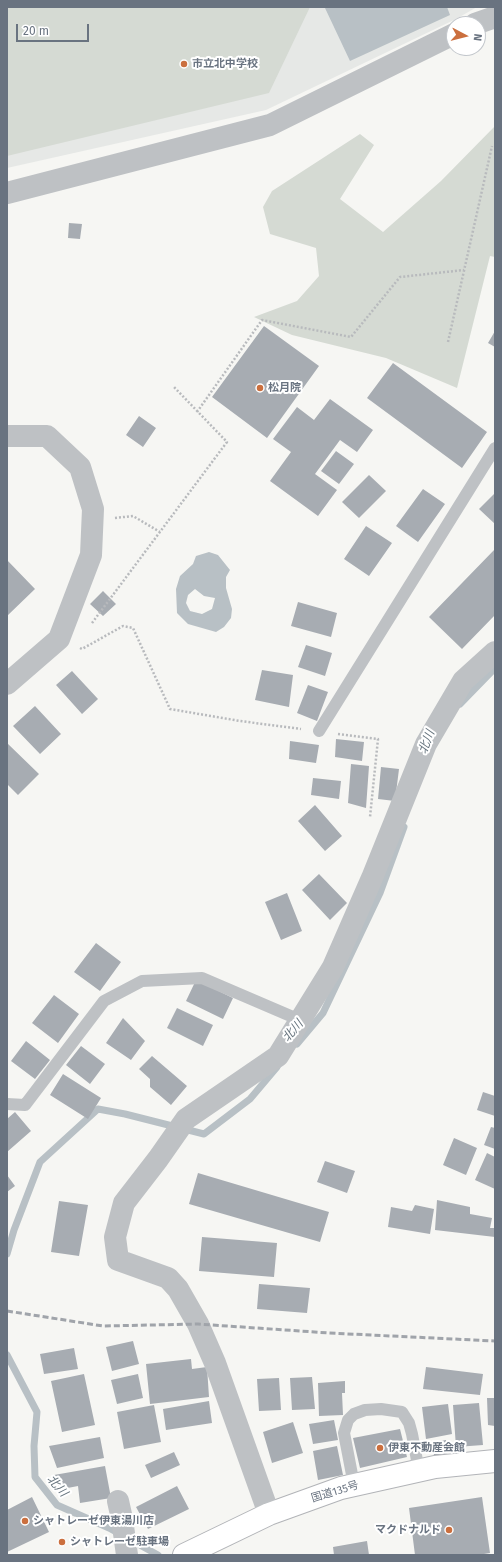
<!DOCTYPE html>
<meta charset="utf-8">
<style>
body{margin:0}
#map{position:relative;width:502px;height:1562px;overflow:hidden;background:#f6f6f3;font-family:"Fira Sans",sans-serif}
canvas{display:block}
.frame{position:absolute;inset:0;border:8px solid #697380;pointer-events:none}
.north{position:absolute;left:446px;top:16px;width:40px;height:40px;box-sizing:border-box;background:#fff;border:1px solid #c3c7cc;border-radius:50%;rotate:97deg;font-size:11px;font-weight:700;line-height:16px;text-align:center;color:#697380}
.north::after{content:'';display:block;margin:auto;width:14px;height:18px;background:#cb6f3e;clip-path:polygon(50% 0,100% 100%,50% 72%,0 100%)}
.scale{position:absolute;left:16px;top:24px;width:73px;height:18px;box-sizing:border-box;border:2px solid #697380;border-top:0;padding-left:5px;font-size:12px;line-height:14px;white-space:nowrap;color:#697380;-webkit-text-stroke:3px #fff;paint-order:stroke}
</style>
<div id="map">
<canvas width="502" height="1562"></canvas>
<div class="frame"></div>
<div class="north">N</div>
<div class="scale">20 m</div>
</div>
<script>
const ctx = document.querySelector('canvas').getContext('2d');
ctx.lineJoin = 'round';
function fill(path, color) {
  ctx.fillStyle = color;
  ctx.fill(path, 'evenodd');
}
function toPath(rows) {
  const path = new Path2D();
  for (const r of rows) {
    path.moveTo(r[0], r[1]);
    for (let i = 2; i < r.length; i += 2) path.lineTo(r[i], r[i + 1]);
  }
  return path;
}
function strokePath(path, color, width, dash) {
  ctx.strokeStyle = color;
  ctx.lineWidth = width;
  ctx.lineCap = dash ? 'butt' : 'round';
  ctx.setLineDash(dash || []);
  ctx.stroke(path);
}
function write(font, color, halo, rows, align = 'center') {
  ctx.font = font + ' "Fira Sans","Noto Sans JP",sans-serif';
  ctx.lineWidth = 4;
  ctx.setLineDash([]);
  ctx.textBaseline = 'middle';
  ctx.strokeStyle = halo;
  ctx.fillStyle = color;
  for (const [text, x, y, turn = 0] of rows) {
    ctx.save();
    ctx.translate(x, y);
    ctx.rotate((+turn || 0) * Math.PI / 180);
    ctx.textAlign = isNaN(turn) ? turn : align;
    if (halo) ctx.strokeText(text, 0, 0);
    ctx.fillText(text, 0, 0);
    ctx.restore();
  }
}
fill(toPath([
 [7,7,477,7,456,19,266,110,7,168]
]), '#e6e8e6');
fill(toPath([
 [7,7,310,7,269,93,7,156],
 [495,126,495,257,490,256,457,388,386,358,292,335,254,317,297,301,319,276,316,248,270,234,263,207,272,191,360,134,374,145,340,199,383,232,441,181]
]), '#d5dad3');
fill(toPath([
 [328,7,447,7,450,15,350,61,325,8],
 [209,552,218,555,230,570,226,577,226,588,232,609,231,618,224,627,216,632,188,624,177,613,176,589,180,576,193,564,196,556],
 [195,589,204,596,215,598,212,609,202,614,190,611,186,603,188,595]
]), '#b8c0c5');
strokePath(toPath([
 [460,704,495,668],
 [297,1044,323,1013,380,893,404,827],
 [7,1254,14,1230,40,1162,98,1109,125,1114,204,1134,250,1099,277,1067],
 [7,1355,37,1412,34,1446,35,1477,57,1505,109,1528,158,1555]
]), '#b8c0c5', 7);
fill(toPath([
 [69,223,82,224,80,239,68,238],
 [264,326,319,366,267,438,212,397],
 [495,331,495,347,488,343],
 [393,363,487,432,462,468,367,398],
 [330,399,373,430,357,452,340,440,315,474,337,490,318,516,270,481,291,452,273,439,297,407,314,420],
 [139,416,156,428,143,447,126,435],
 [336,451,354,464,339,484,321,471],
 [369,475,386,491,359,518,342,502],
 [423,489,445,504,418,542,396,526],
 [495,493,495,524,479,509],
 [366,526,392,543,369,576,344,559],
 [495,549,495,615,462,649,429,617],
 [7,560,35,589,7,616],
 [103,591,116,604,103,616,90,604],
 [298,602,337,613,331,637,291,626],
 [306,645,332,653,325,676,298,667],
 [262,670,293,675,289,707,255,700],
 [72,671,98,699,82,714,56,685],
 [308,685,328,692,317,721,297,713],
 [35,706,61,734,40,754,13,726],
 [336,739,364,742,362,761,335,757],
 [290,741,319,745,316,763,289,759],
 [7,743,39,774,18,795,7,784],
 [351,764,369,766,366,808,348,803],
 [381,767,399,769,395,801,378,799],
 [313,778,341,781,339,799,311,795],
 [315,805,342,836,325,851,298,821],
 [319,874,347,903,330,920,302,890],
 [287,893,302,931,281,940,265,902],
 [96,943,121,962,100,991,74,972],
 [196,980,233,998,223,1019,186,1001],
 [54,995,79,1014,58,1043,32,1023],
 [177,1008,213,1025,203,1046,167,1028],
 [123,1018,145,1041,131,1060,106,1043],
 [26,1041,50,1060,35,1079,11,1061],
 [81,1046,105,1064,90,1084,66,1065],
 [152,1056,187,1086,171,1105,150,1087,150,1079,139,1069],
 [63,1074,101,1098,88,1119,50,1095],
 [483,1092,495,1096,495,1116,477,1110],
 [15,1112,31,1131,7,1152,7,1119],
 [491,1127,495,1128,495,1149,484,1145],
 [454,1138,477,1148,466,1175,443,1165],
 [487,1153,495,1157,495,1189,475,1180],
 [325,1161,355,1171,347,1193,317,1182],
 [198,1173,329,1212,320,1242,189,1204],
 [7,1175,15,1186,7,1192],
 [437,1200,470,1207,470,1214,492,1218,490,1228,495,1228,495,1237,435,1230],
 [59,1201,88,1205,79,1256,51,1252],
 [415,1205,434,1209,430,1234,388,1227,391,1207,412,1211],
 [202,1237,277,1243,274,1277,199,1271],
 [259,1284,310,1288,307,1313,257,1309],
 [133,1341,139,1364,112,1371,106,1347],
 [74,1348,78,1369,44,1374,40,1354],
 [191,1359,192,1369,207,1367,209,1397,150,1404,146,1364],
 [426,1367,483,1374,480,1395,423,1389],
 [84,1374,95,1425,62,1432,51,1381],
 [138,1374,143,1398,117,1404,111,1380],
 [312,1377,315,1409,292,1410,290,1378],
 [279,1378,281,1410,259,1411,257,1379],
 [345,1381,345,1393,342,1393,343,1415,319,1416,318,1383],
 [487,1398,495,1398,495,1426,488,1425],
 [209,1401,212,1423,166,1430,163,1409],
 [479,1403,483,1445,456,1447,453,1405],
 [448,1404,452,1434,426,1439,422,1407],
 [154,1405,161,1442,124,1449,117,1412],
 [334,1420,338,1440,313,1444,309,1424],
 [293,1422,303,1453,272,1463,263,1432],
 [400,1429,407,1457,360,1468,353,1438],
 [100,1437,104,1458,57,1468,49,1446],
 [446,1440,448,1453,434,1456,432,1442],
 [337,1446,343,1475,318,1480,313,1451],
 [174,1452,180,1465,151,1478,145,1465],
 [105,1466,111,1498,80,1503,78,1486,57,1490,54,1475],
 [177,1486,189,1509,148,1529,136,1507],
 [32,1497,49,1532,7,1552,7,1510],
 [482,1497,490,1553,478,1555,415,1555,409,1508],
 [367,1541,369,1555,334,1555,333,1547]
]), '#a7acb2');
const highway = toPath([
 [184,1555,269,1514,341,1488,435,1467,495,1461]
]);
strokePath(highway, '#b2b4b8', 24);
strokePath(toPath([
 [448,342,492,146],
 [197,412,262,320,351,337,400,277,464,270],
 [115,518,133,516,160,532],
 [92,623,227,442,174,387],
 [80,648,82,649,123,626,133,628,170,709,240,721,301,729],
 [338,734,378,739,370,817]
]), '#b8babd', 2.5, [2, 2]);
strokePath(toPath([
 [319,731,495,448],
 [7,1104,25,1105,104,1001,142,981,202,978,300,1020],
 [354,1485,344,1433,348,1420,354,1414,365,1410,381,1409,402,1412,409,1423,412,1434,419,1471]
]), '#bec1c4', 12);
strokePath(toPath([
 [475,24,495,17],
 [7,193,270,125,454,34],
 [7,436,47,436,80,467,93,509,91,555,59,639,7,684],
 [118,1501,122,1519,127,1555],
 [269,1514,215,1363,198,1324,178,1289,168,1278,118,1260,115,1237,124,1203,158,1159,186,1119,278,1056,333,967,372,878,426,744,463,681,495,652]
]), '#bec1c4', 22);
strokePath(highway, '#fff', 22);
strokePath(toPath([
 [7,1311,103,1326,198,1324,329,1333,495,1341]
]), '#a0a4aa', 3, [6, 3]);
for (const [x, y, r, color] of [
 [184,64,4,"#cb6f3e"],
 [260,388,4,"#cb6f3e"],
 [380,1448,4,"#cb6f3e"],
 [25,1521,4,"#cb6f3e"],
 [449,1530,4,"#cb6f3e"],
 [62,1542,4,"#cb6f3e"]
]) {
  const dot = new Path2D();
  dot.arc(x, y, r, 0, 2 * Math.PI);
  ctx.fillStyle = color;
  ctx.fill(dot);
  strokePath(dot, '#fff', 1.5);
}
write('bold 11px', '#697380', '#fff', [
 ["市立北中学校",192,64],
 ["松月院",268,388],
 ["伊東不動産会館",388,1448],
 ["シャトレーゼ伊東湯川店",33,1521],
 ["マクドナルド",441,1530,"right"],
 ["シャトレーゼ駐車場",70,1542]
], 'left');
write('11px', '#697380', '#fff', [
 ["国道135号",335,1492,-17]
]);
write('italic 12px', '#65737d', '#fff', [
 ["北川",427,742,-69],
 ["北川",293,1031,-49],
 ["北川",57,1486,49]
]);
</script>
